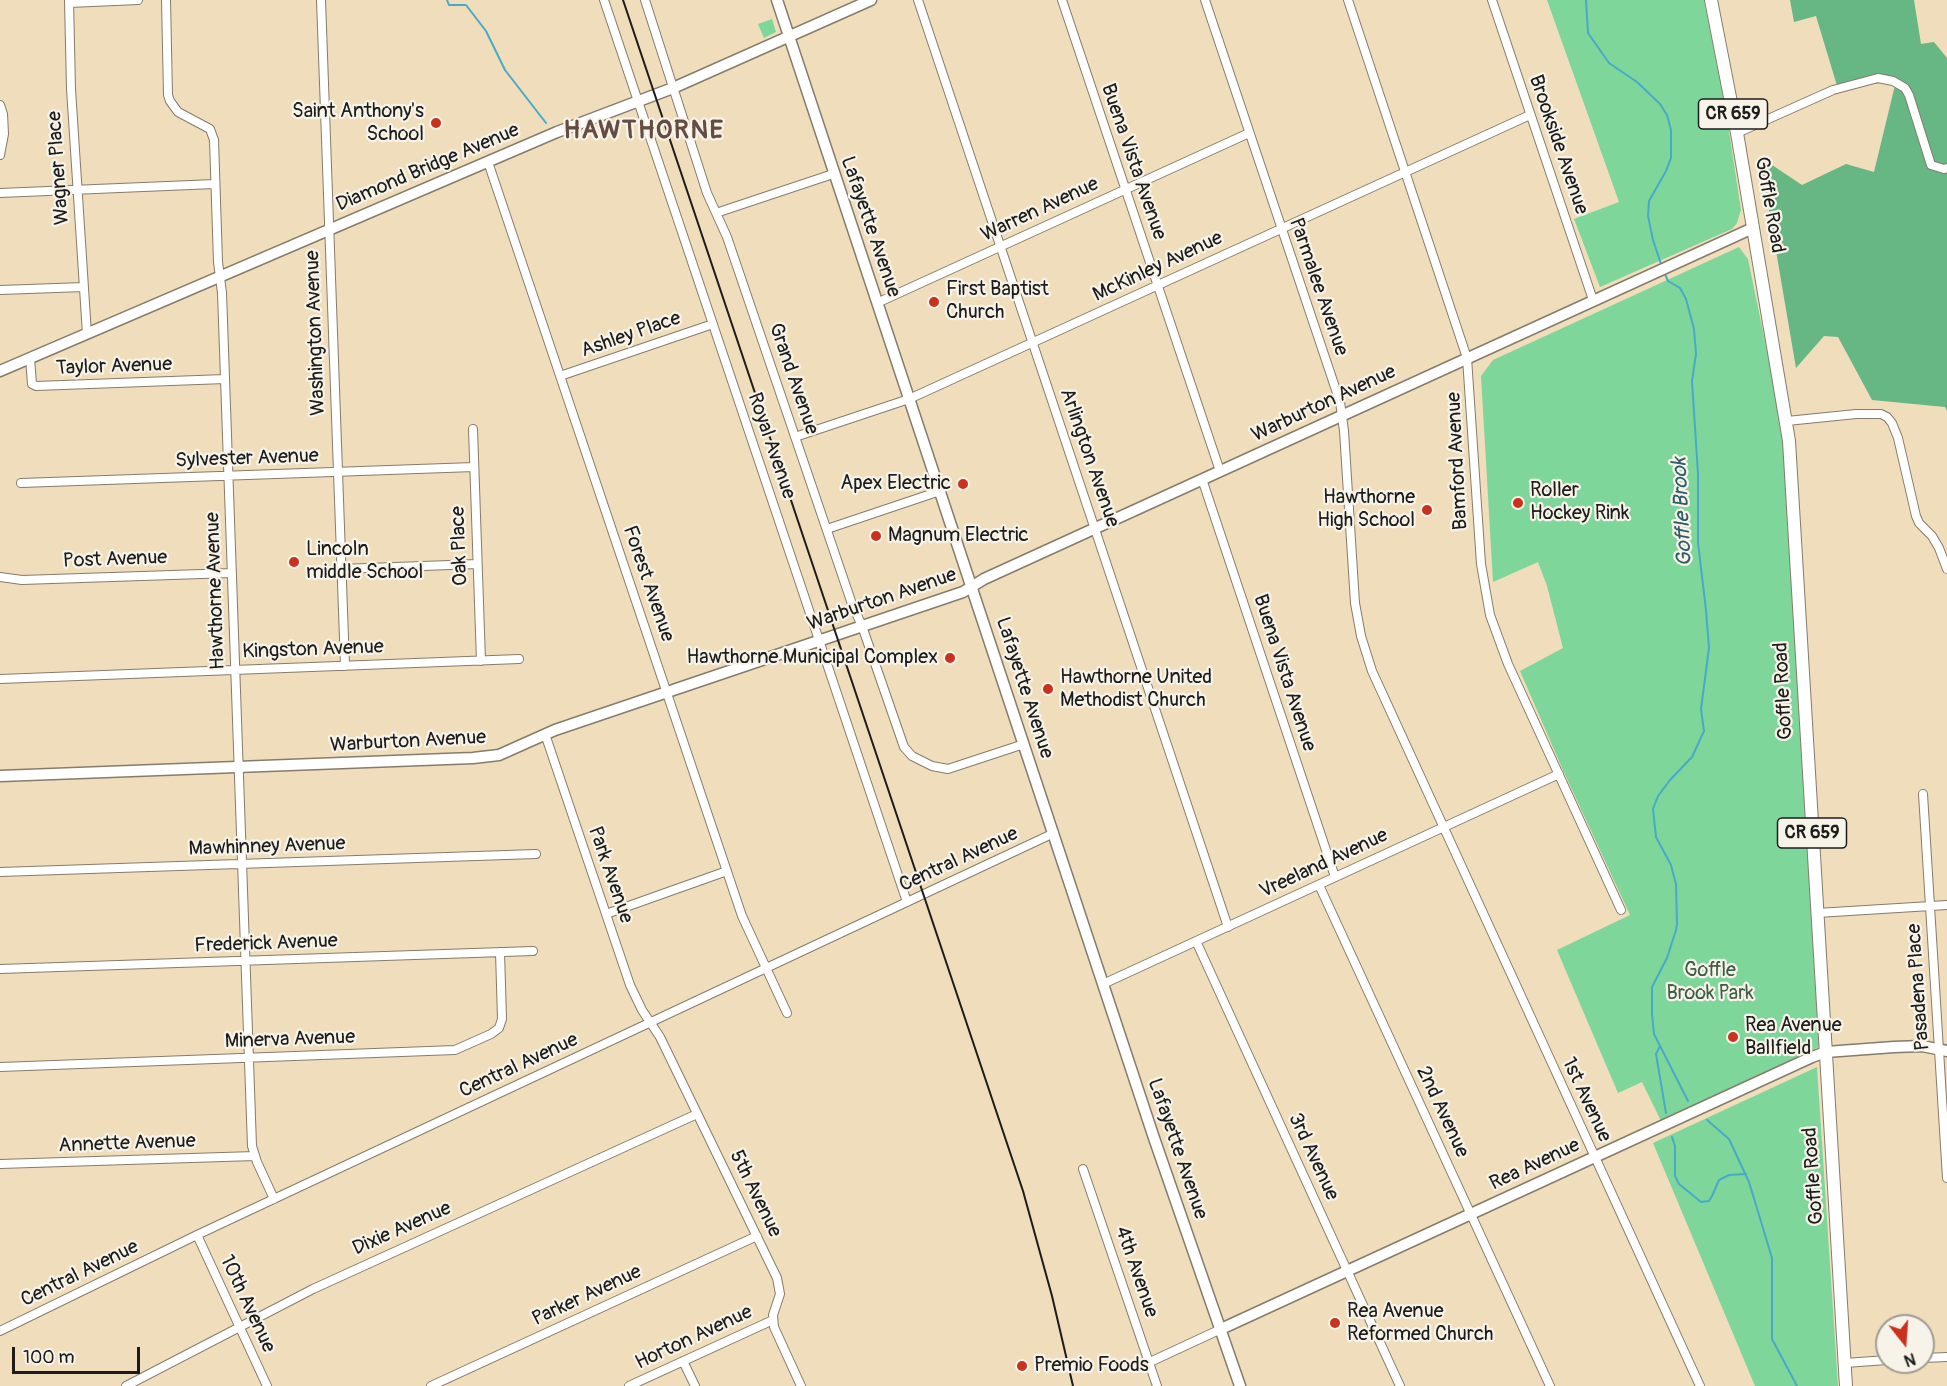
<!DOCTYPE html>
<style>
body{margin:0}
#map{position:relative;width:1947px;height:1386px;overflow:hidden;background:#efddbb;font-family:Pangolin,sans-serif}
canvas{display:block}
.north{position:absolute;left:1875px;top:1314px;width:60px;height:60px;box-sizing:border-box;background:#f7f3e8;border:2px solid #9f9d96;border-radius:50%;rotate:163deg;font-size:16px;font-weight:700;line-height:24px;text-align:center;color:#1c1c1c}
.north::after{content:'';display:block;margin:auto;width:21px;height:27px;background:#c8321e;clip-path:polygon(50% 0,100% 100%,50% 72%,0 100%)}
.scale{position:absolute;left:12px;top:1347px;width:128px;height:27px;box-sizing:border-box;border:3px solid #1c1c1c;border-top:0;padding-left:8px;font-size:18px;line-height:21px;white-space:nowrap;color:#1c1c1c;-webkit-text-stroke:4px #f7f3e8;paint-order:stroke}
</style>
<div id="map">
<canvas width="1947" height="1386"></canvas>
<div class="north">N</div>
<div class="scale">100 m</div>
</div>
<script>
const ctx = document.querySelector('canvas').getContext('2d');
ctx.lineJoin = 'round';
function fill(path, color) {
  ctx.fillStyle = color;
  ctx.fill(path, 'evenodd');
}
function toPath(rows) {
  const path = new Path2D();
  for (const r of rows) {
    path.moveTo(r[0], r[1]);
    for (let i = 2; i < r.length; i += 2) path.lineTo(r[i], r[i + 1]);
  }
  return path;
}
function strokePath(path, color, width, dash) {
  ctx.strokeStyle = color;
  ctx.lineWidth = width;
  ctx.lineCap = dash ? 'butt' : 'round';
  ctx.setLineDash(dash || []);
  ctx.stroke(path);
}
function write(font, color, halo, rows, align = 'center') {
  ctx.font = font + ' Pangolin,sans-serif';
  ctx.lineWidth = 4.5;
  ctx.setLineDash([]);
  ctx.textBaseline = 'middle';
  ctx.strokeStyle = halo;
  ctx.fillStyle = color;
  for (const [text, x, y, turn = 0] of rows) {
    ctx.save();
    ctx.translate(x, y);
    ctx.rotate((+turn || 0) * Math.PI / 180);
    ctx.textAlign = isNaN(turn) ? turn : align;
    if (halo) ctx.strokeText(text, 0, 0);
    ctx.fillText(text, 0, 0);
    ctx.restore();
  }
}
fill(toPath([
 [1547,0,1704,0,1725,105,1741,210,1737,223,1732,229,1600,287,1574,219,1619,202],
 [772,19,776,32,764,38,758,24],
 [1739,247,1748,259,1775,390,1784,450,1819,1047,1661,1121,1642,1082,1618,1093,1557,950,1630,915,1562,768,1520,671,1563,648,1547,586,1538,562,1493,582,1481,376,1493,360],
 [1817,1067,1838,1386,1755,1386,1653,1143]
]), '#7ed69b');
fill(toPath([
 [1790,0,1914,0,1921,44,1934,42,1947,58,1947,411,1945,407,1872,400,1838,337,1824,336,1796,368,1760,157,1802,185,1846,164,1874,172,1896,81,1838,89,1816,16,1794,22]
]), '#66b783');
strokePath(toPath([
 [447,0,449,5,466,5,486,31,505,70,546,123],
 [1586,0,1588,33,1609,63,1637,82,1660,104,1667,115,1671,130,1671,158,1666,171,1649,201,1648,216,1653,240,1662,267],
 [1664,272,1668,281,1680,288,1686,299,1694,329,1696,354,1692,381,1698,474,1698,543,1706,610,1709,648,1701,709,1704,731,1692,757,1670,780,1658,796,1653,809,1656,837,1671,865,1676,884,1677,924,1676,930,1667,958,1652,987,1652,1014,1654,1034,1688,1101],
 [1660,1046,1656,1054,1666,1113],
 [1707,1120,1729,1139,1749,1182,1772,1258,1772,1339,1797,1386],
 [1672,1137,1675,1146,1675,1176,1679,1184,1701,1202,1709,1201,1712,1196,1719,1180,1729,1175,1746,1174]
]), '#47abc7', 2);
const street = toPath([
 [69,0,71,89,87,334],
 [166,0,168,95,170,101,178,112,210,129,214,140,218,262,222,293,252,1146,257,1162,274,1199],
 [321,0,345,666],
 [604,0,907,902],
 [645,0,707,193,727,237,852,604,862,626,904,747,912,756,932,766,948,769,1024,744],
 [918,0,1228,927],
 [1062,0,1220,471],
 [1205,0,1340,402,1344,431,1355,603,1361,636,1372,671,1700,1386],
 [1348,0,1467,358,1481,564,1490,615,1508,664,1621,910],
 [1492,0,1593,300],
 [69,3,138,0],
 [0,105,3,114,4,134,0,155],
 [1737,133,1833,90,1878,78,1893,81,1905,88,1909,95,1931,165,1944,169,1947,168],
 [488,162,742,916,787,1013],
 [0,193,215,184],
 [716,213,833,174],
 [0,290,84,287],
 [877,303,1249,133],
 [30,358,32,384,36,386,225,379],
 [560,376,713,324],
 [1787,421,1856,414,1881,414,1887,417,1892,423,1898,438,1916,516,1919,523,1932,536,1939,548,1947,569],
 [473,429,481,661],
 [795,437,909,399,1530,115],
 [1202,479,1335,877],
 [21,483,474,467],
 [827,529,940,491],
 [341,569,477,564],
 [0,577,22,580,232,573],
 [0,679,519,659],
 [545,734,630,985,642,1010,660,1037,777,1278,780,1294,773,1315,774,1327,801,1386],
 [1923,794,1947,1178],
 [0,872,536,854],
 [1319,885,1550,1386],
 [1817,913,1947,905],
 [606,914,727,871],
 [1196,941,1400,1386],
 [0,969,533,951],
 [1103,984,1559,774],
 [0,1067,455,1050,491,1034,499,1028,502,1019,500,952],
 [0,1164,255,1156],
 [1083,1169,1157,1386],
 [197,1235,267,1386],
 [0,1331,197,1235,1054,833],
 [1923,1358,1947,1357],
 [683,1361,695,1386],
 [1150,1362,1221,1329],
 [1845,1363,1887,1360],
 [126,1386,313,1289,697,1114],
 [431,1386,757,1236],
 [629,1386,773,1320]
]);
const secondary = toPath([
 [777,0,1154,1138,1240,1386],
 [0,371,557,132,673,88,871,0],
 [0,776,473,758,499,755,555,730,963,592,984,579,1753,228],
 [1221,1329,1812,1057,1826,1052,1894,1047,1922,1046,1947,1051]
]);
const primary = toPath([
 [1711,0,1737,133,1789,441,1846,1386]
]);
strokePath(street, '#867c6c', 10);
strokePath(secondary, '#867c6c', 13);
strokePath(primary, '#867c6c', 14);
strokePath(street, '#fff', 8);
strokePath(secondary, '#fff', 10);
strokePath(primary, '#fff', 12);
strokePath(toPath([
 [623,0,1023,1191,1052,1296,1073,1386]
]), '#1c1c1c', 2);
for (const [x, y, r, color] of [
 [436,123,6,"#c8321e"],
 [934,302,6,"#c8321e"],
 [963,484,6,"#c8321e"],
 [1518,503,6,"#c8321e"],
 [1427,510,6,"#c8321e"],
 [876,536,6,"#c8321e"],
 [294,562,6,"#c8321e"],
 [950,658,6,"#c8321e"],
 [1048,689,6,"#c8321e"],
 [1733,1037,6,"#c8321e"],
 [1335,1323,6,"#c8321e"],
 [1022,1366,6,"#c8321e"]
]) {
  const dot = new Path2D();
  dot.arc(x, y, r, 0, 2 * Math.PI);
  ctx.fillStyle = color;
  ctx.fill(dot);
  strokePath(dot, '#f7f3e8', 2);
}
for (const [x, y, w] of [
 [1733,114,69],
 [1812,833,69]
]) {
  const box = new Path2D();
  box.roundRect(x - w / 2, y - 15, w, 30, 4.5);
  ctx.fillStyle = '#f7f3e8';
  ctx.fill(box);
  strokePath(box, '#1c1c1c', 1.5);
}
write('bold 18px', '#1c1c1c', null, [
 ["CR 659",1733,114],
 ["CR 659",1812,833]
]);
write('20px', '#1c1c1c', '#f7f3e8', [
 ["Saint Anthony's",424,112,"right"],
 ["School",424,135,"right"],
 ["First Baptist",946,290],
 ["Church",946,313],
 ["Apex Electric",951,484,"right"],
 ["Roller",1530,491],
 ["Hockey Rink",1530,514],
 ["Hawthorne",1415,498,"right"],
 ["High School",1415,521,"right"],
 ["Magnum Electric",888,536],
 ["Lincoln",306,550],
 ["middle School",306,573],
 ["Hawthorne Municipal Complex",938,658,"right"],
 ["Hawthorne United",1060,678],
 ["Methodist Church",1060,701],
 ["Rea Avenue",1745,1026],
 ["Ballfield",1745,1049],
 ["Rea Avenue",1347,1312],
 ["Reformed Church",1347,1335],
 ["Premio Foods",1034,1366]
], 'left');
write('20px', '#1c1c1c', '#f7f3e8', [
 ["Brookside Avenue",1558,145,71],
 ["Buena Vista Avenue",1133,162,71],
 ["Wagner Place",59,168,-94],
 ["Diamond Bridge Avenue",428,168,-23],
 ["Goffle Road",1769,205,80],
 ["Warren Avenue",1040,210,-25],
 ["Lafayette Avenue",870,227,71],
 ["McKinley Avenue",1158,267,-25],
 ["Parmalee Avenue",1318,287,71],
 ["Washington Avenue",316,333,-92],
 ["Ashley Place",631,335,-19],
 ["Taylor Avenue",114,367,-2],
 ["Grand Avenue",793,379,71],
 ["Warburton Avenue",1324,404,-25],
 ["Royal Avenue",771,446,71],
 ["Arlington Avenue",1089,458,71],
 ["Sylvester Avenue",247,459,-2],
 ["Bamford Avenue",1458,461,-93],
 ["Oak Place",460,546,-92],
 ["Post Avenue",115,560,-2],
 ["Forest Avenue",648,584,71],
 ["Hawthorne Avenue",216,591,-92],
 ["Warburton Avenue",882,600,-19],
 ["Kingston Avenue",313,650,-2],
 ["Buena Vista Avenue",1284,673,72],
 ["Lafayette Avenue",1024,688,72],
 ["Goffle Road",1784,691,-93],
 ["Warburton Avenue",408,742,-3],
 ["Mawhinney Avenue",267,847,-2],
 ["Central Avenue",959,860,-25],
 ["Vreeland Avenue",1324,864,-25],
 ["Park Avenue",610,875,71],
 ["Frederick Avenue",266,944,-2],
 ["Pasadena Place",1919,987,-94],
 ["Minerva Avenue",290,1040,-2],
 ["Central Avenue",519,1066,-25],
 ["1st Avenue",1586,1100,65],
 ["2nd Avenue",1442,1112,65],
 ["Annette Avenue",127,1144,-2],
 ["Lafayette Avenue",1177,1149,71],
 ["3rd Avenue",1313,1157,65],
 ["Rea Avenue",1535,1165,-25],
 ["Goffle Road",1814,1176,-94],
 ["5th Avenue",755,1194,64],
 ["Dixie Avenue",402,1229,-24],
 ["4th Avenue",1136,1272,71],
 ["Central Avenue",80,1274,-26],
 ["Parker Avenue",587,1296,-25],
 ["10th Avenue",247,1304,65],
 ["Horton Avenue",694,1338,-25]
]);
write('20px', '#3e5d48', '#f7f3e8', [
 ["Goffle",1710,971],
 ["Brook Park",1710,994]
]);
write('italic 21px', '#2f5c69', '#f7f3e8', [
 ["Goffle Brook",1683,512,-93]
]);
ctx.letterSpacing = '1.5px';
write('bold 26px', '#654c42', '#f7f3e8', [
 ["HAWTHORNE",644,131]
]);
ctx.letterSpacing = '0px';
</script>
